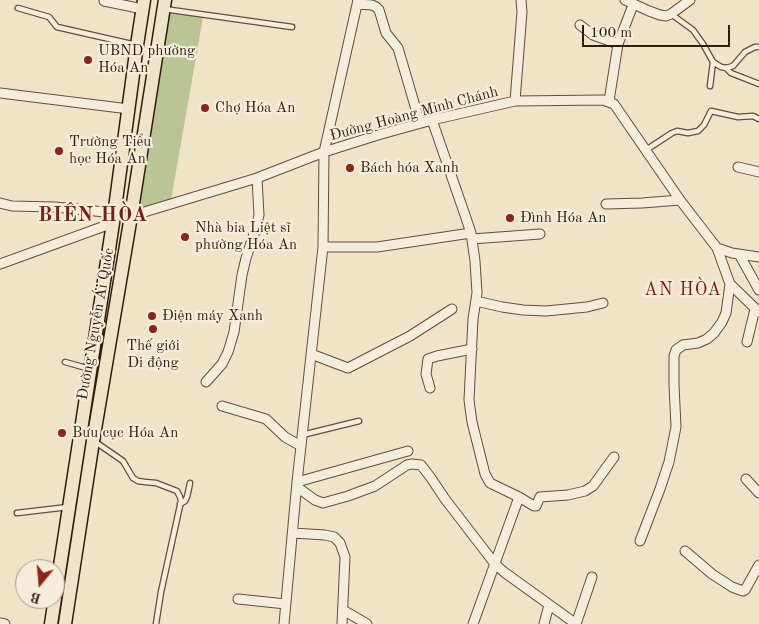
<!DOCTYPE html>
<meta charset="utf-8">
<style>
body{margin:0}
#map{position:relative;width:759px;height:624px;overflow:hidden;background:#efe4c8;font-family:"Old Standard TT",serif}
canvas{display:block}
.north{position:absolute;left:15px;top:559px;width:50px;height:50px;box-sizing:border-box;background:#f5eddb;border:1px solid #a69989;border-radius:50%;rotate:197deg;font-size:14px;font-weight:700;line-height:20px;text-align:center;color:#301c0d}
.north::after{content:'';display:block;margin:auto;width:18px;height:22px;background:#8f2418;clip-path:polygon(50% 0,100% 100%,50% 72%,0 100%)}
.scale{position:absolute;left:582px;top:25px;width:148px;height:22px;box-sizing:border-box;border:2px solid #301c0d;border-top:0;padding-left:6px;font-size:15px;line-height:18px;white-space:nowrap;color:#301c0d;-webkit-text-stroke:4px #f5eddb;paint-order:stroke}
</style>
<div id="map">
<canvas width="759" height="624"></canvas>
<div class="north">B</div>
<div class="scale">100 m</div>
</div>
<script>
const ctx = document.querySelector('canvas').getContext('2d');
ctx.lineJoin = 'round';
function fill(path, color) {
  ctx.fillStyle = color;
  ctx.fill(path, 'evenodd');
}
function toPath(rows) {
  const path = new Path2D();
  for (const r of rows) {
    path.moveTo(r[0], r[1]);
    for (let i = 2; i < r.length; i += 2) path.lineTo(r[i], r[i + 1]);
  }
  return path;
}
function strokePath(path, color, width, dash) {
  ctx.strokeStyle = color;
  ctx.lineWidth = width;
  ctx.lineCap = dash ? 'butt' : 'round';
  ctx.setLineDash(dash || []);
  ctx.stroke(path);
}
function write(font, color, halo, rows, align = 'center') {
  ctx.font = font + ' "Old Standard TT",serif';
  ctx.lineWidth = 4.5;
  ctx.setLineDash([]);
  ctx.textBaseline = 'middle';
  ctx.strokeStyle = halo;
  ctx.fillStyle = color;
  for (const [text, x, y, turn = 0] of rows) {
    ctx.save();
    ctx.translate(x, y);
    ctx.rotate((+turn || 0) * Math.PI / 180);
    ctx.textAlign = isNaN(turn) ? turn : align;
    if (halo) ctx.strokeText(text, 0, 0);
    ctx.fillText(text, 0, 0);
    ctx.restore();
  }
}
fill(toPath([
 [168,12,203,17,171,200,137,211]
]), '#bac495');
const service = toPath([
 [18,8,49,17,57,27,136,45],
 [164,9,292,27],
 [671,14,693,30,703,44,713,62,721,67,726,68,733,66,745,52,755,47,759,47],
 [726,68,731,73,759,84],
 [710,86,713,62],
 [646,150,672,133,677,131,688,133,698,131,704,125,711,111,738,117,753,116,759,119],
 [65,362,90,369],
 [302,435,359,421],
 [94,441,123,461,133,478,138,481,145,482,156,483,177,491,180,497,181,501,161,592,156,624],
 [180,504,185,501,187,497,190,483],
 [17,513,68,507]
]);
const minor = toPath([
 [625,0,649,11,660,15,666,16,671,14,690,0],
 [104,1,143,9],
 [357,4,372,5,376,7,379,10,386,33,398,48,420,123],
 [580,25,593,35,618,44],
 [0,93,129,109],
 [515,101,522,12,521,0],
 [609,101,618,44,633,5],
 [432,120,466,218,471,233,475,261,477,293,473,319,469,400,472,422,485,474,490,483,519,497,534,506,536,506,540,497,568,495,585,491,593,486,614,457],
 [738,167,759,172],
 [0,203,12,206,55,207,115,213],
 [606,204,642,203,680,200],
 [131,216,257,178,324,152,378,135,432,120,515,101,603,100,614,104,680,200,717,248,732,253,759,257],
 [472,239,540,234],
 [323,247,377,247,471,233],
 [717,248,730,284,759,312],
 [739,254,759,290],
 [0,264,113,223],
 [476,301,502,307,523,310,546,311,587,307,603,303],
 [747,342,755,309],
 [311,354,348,368,410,336,452,309],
 [206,382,222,364,228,352,234,332,242,275,246,258,256,228,259,215,257,178],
 [430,388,426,374,428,359,437,356,472,349],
 [222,406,266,419,285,437,301,446],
 [746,479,759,493],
 [297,482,408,451],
 [297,487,315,500,323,503,348,496,375,486,407,465,412,464,421,465,431,478,445,499,495,564,504,572,576,624],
 [293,533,325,535,334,537,340,543,345,557,342,624],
 [640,541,660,489,669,462,676,427,674,385,674,356,676,350,683,345,698,343,707,339,714,333,722,322,726,313,730,284],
 [685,551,712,574,732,587,743,591,745,590,759,565],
 [238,599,286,604],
 [343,610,367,624],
 [0,623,5,624],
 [284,624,297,482,323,247,324,152,358,0],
 [473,624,519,497],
 [544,624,549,605],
 [576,624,592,577]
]);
const primary = toPath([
 [51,624,113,223,137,45,144,0],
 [65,624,93,441,131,216,165,0]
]);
strokePath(service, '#604e3c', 7);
strokePath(minor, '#604e3c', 11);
strokePath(primary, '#301c0d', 15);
strokePath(service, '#f5eddb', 4.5);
strokePath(minor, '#f5eddb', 9);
strokePath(primary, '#efe4c8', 12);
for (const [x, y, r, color] of [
 [88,60,5,"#8f2418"],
 [205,108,5,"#8f2418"],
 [59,151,5,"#8f2418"],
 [350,168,5,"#8f2418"],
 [510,218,5,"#8f2418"],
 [185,237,5,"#8f2418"],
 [152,316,5,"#8f2418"],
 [153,329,5,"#8f2418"],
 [62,433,5,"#8f2418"]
]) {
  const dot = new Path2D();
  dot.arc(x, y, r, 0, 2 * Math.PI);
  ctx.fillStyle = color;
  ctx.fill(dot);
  strokePath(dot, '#f5eddb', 2);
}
write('15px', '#301c0d', '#f5eddb', [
 ["UBND phường",98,51],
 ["Hóa An",98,68],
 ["Chợ Hóa An",215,108],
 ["Trường Tiểu",69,142],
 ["học Hóa An",69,159],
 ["Bách hóa Xanh",360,168],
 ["Đình Hóa An",520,218],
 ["Nhà bia Liệt sĩ",195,228],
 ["phường Hóa An",195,245],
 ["Điện máy Xanh",162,316],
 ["Thế giới",153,346,"center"],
 ["Di động",153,363,"center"],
 ["Bưu cục Hóa An",72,433]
], 'left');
write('15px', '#301c0d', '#f5eddb', [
 ["Đường Hoàng Minh Chánh",414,114,-15],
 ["Đường Nguyễn Ái Quốc",96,324,-80]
]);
ctx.letterSpacing = '1px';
write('18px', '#7a1f14', '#f5eddb', [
 ["AN HÒA",683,290]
]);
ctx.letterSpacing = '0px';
ctx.letterSpacing = '1px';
write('bold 20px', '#7a1f14', '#f5eddb', [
 ["BIÊN HÒA",93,216]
]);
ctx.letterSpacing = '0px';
</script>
